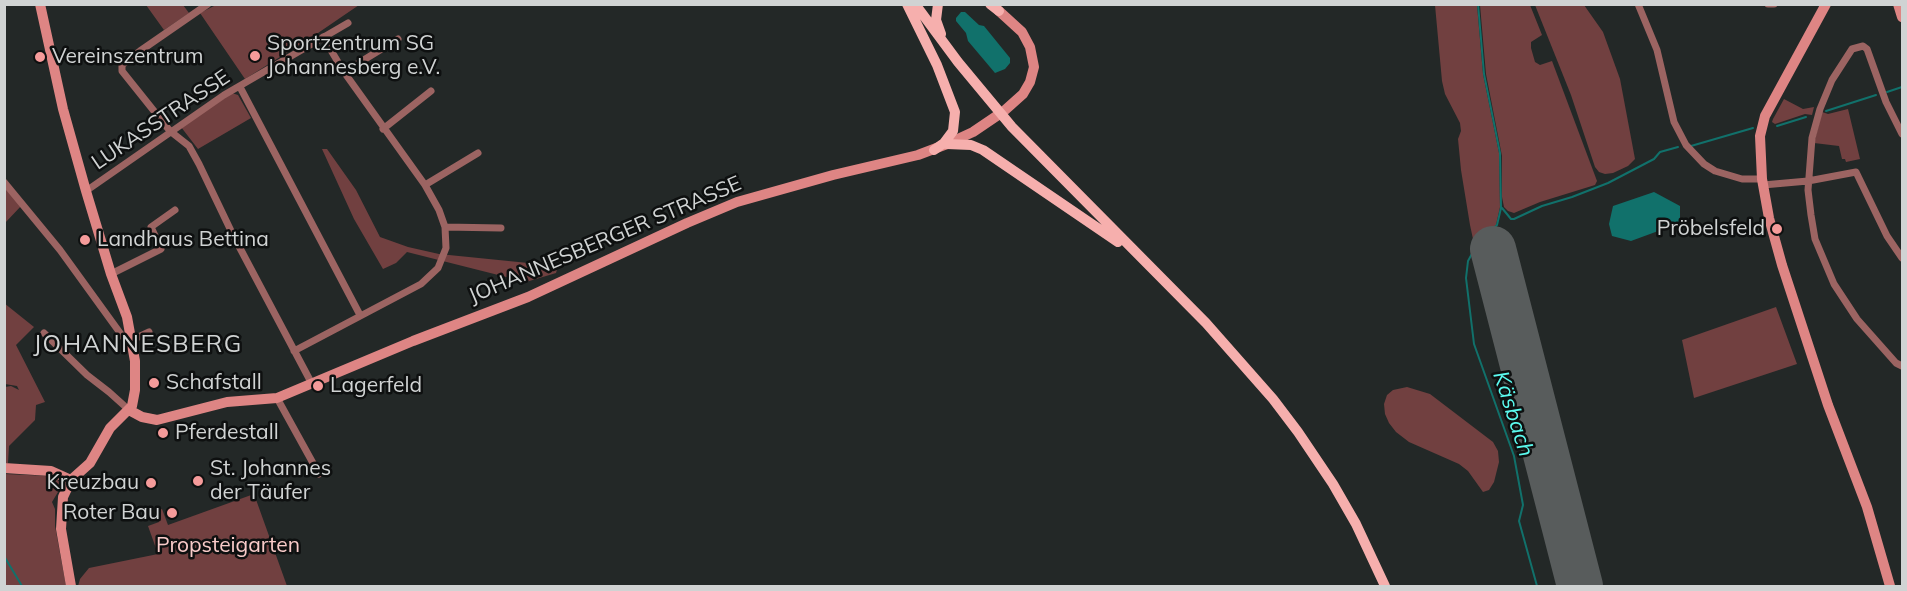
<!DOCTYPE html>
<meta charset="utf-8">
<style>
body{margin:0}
#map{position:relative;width:1907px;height:591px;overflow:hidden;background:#232827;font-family:Mulish,sans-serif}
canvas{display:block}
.frame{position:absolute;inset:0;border:6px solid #d0d3d3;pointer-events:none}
</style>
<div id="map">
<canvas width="1907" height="591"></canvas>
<div class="frame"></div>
</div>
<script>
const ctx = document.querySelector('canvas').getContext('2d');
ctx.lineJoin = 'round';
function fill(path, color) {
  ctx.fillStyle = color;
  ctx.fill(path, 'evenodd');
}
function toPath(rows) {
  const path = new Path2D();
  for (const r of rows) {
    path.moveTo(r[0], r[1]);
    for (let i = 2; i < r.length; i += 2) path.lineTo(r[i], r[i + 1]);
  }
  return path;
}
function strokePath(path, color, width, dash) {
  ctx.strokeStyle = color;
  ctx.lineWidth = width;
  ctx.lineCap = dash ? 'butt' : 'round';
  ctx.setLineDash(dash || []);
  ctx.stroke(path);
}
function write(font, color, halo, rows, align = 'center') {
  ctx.font = font + ' Mulish,sans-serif';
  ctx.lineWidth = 5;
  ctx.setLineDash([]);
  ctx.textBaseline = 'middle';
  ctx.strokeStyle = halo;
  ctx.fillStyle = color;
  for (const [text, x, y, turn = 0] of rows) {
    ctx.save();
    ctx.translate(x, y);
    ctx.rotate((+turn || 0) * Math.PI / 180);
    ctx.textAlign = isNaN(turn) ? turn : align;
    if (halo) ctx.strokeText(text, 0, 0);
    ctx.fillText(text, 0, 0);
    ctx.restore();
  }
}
fill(toPath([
 [146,5,183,5,189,13,164,30],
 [216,5,359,5,318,33,245,79,200,13],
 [1435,5,1477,5,1483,74,1499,153,1500,207,1496,225,1476,242,1473,239,1470,225,1461,170,1458,139,1461,131,1460,123,1445,94,1442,81],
 [1480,5,1530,5,1542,35,1531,42,1531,48,1535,62,1540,65,1552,61,1597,181,1595,185,1540,202,1514,213,1508,211,1504,207,1502,197,1502,156,1486,74],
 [1535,5,1584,5,1603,32,1620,79,1635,159,1628,166,1613,173,1605,174,1599,172,1595,167,1571,95],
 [232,93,238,95,251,118,198,149,181,127],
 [1784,99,1803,109,1814,107,1812,115,1805,114,1775,124,1772,122,1773,119],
 [1848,109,1860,159,1846,162,1845,159,1842,159,1839,146,1814,143,1822,112,1828,114],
 [322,149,327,149,356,190,380,237,408,247,439,254,558,266,556,273,526,282,407,252,396,263,383,269,354,219],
 [5,188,22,205,5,223],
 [4,303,34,327,16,345,45,402,36,405,35,420,9,446,8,463,5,463,5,387,11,386,19,390,17,386,5,384],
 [1776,307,1797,364,1694,398,1682,340],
 [1407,387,1430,394,1493,442,1498,451,1499,462,1494,482,1489,490,1483,492,1468,471,1459,464,1409,442,1396,432,1389,423,1385,414,1384,404,1387,395,1393,390],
 [5,474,50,476,56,478,60,483,58,492,52,502,55,509,55,526,66,586,5,586],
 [254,494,287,586,78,586,80,579,89,568,158,554,148,526,159,522,156,511,162,509,168,525]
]), '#714040');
fill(toPath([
 [961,12,965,12,979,25,984,26,1010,58,1010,63,1005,69,995,73,968,41,966,33,956,21,956,18],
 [1654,192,1680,206,1680,223,1631,241,1612,236,1609,224,1613,206]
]), '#11716b');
strokePath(toPath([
 [1887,92,1902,87],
 [1826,111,1876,95],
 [1777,126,1806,117],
 [1691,146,1753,128],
 [1502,208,1511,219,1514,219,1542,206,1572,197,1608,183,1654,159,1660,152,1678,147],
 [1477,244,1497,225,1501,208,1500,153,1484,74,1478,4],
 [1474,250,1468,261,1466,278,1474,344,1514,456,1523,505,1519,521,1537,586],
 [4,386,5,386],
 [4,556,22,586]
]), '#11716b', 2);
strokePath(toPath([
 [1493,249,1580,586]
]), '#585c5c', 46);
strokePath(toPath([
 [208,4,140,51,122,65,122,71,170,131,189,146,199,164,233,235,312,384],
 [1638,4,1657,50,1674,122,1686,145,1704,164,1715,171,1742,179,1762,179],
 [1768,4,1774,4],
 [344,72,398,39],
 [240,87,360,315],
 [383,129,431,91],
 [1902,134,1886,102,1867,49,1863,46,1852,49,1832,80,1820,109,1812,138,1808,190,1811,215,1815,239,1834,284,1857,319,1896,363,1902,366],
 [4,182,60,250,123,337,132,340,149,332],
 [425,185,478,153],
 [1763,185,1808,181,1856,172,1887,236,1902,258],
 [86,191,224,95,348,23],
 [445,227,501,228],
 [111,274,161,249,151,227,175,210],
 [44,333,87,375,109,392,129,410],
 [294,351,421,284,438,268,446,248,445,227,439,210,425,185,344,72,323,37],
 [277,398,319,474]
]), '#9c6462', 7);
strokePath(toPath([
 [40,4,63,109,86,191,111,274,127,317,135,361,135,390,132,406,110,428,90,463,71,480,63,497,61,529,71,586],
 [1826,4,1765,116,1760,136,1762,179,1769,218,1782,265,1828,405,1867,507,1890,586],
 [1898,4,1902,17],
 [129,410,142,417,157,420,227,402,277,398,413,341,528,297,687,223,737,202,833,175,918,155,947,144,973,132,1004,111,1023,94,1030,82,1034,67,1030,47,1022,32,999,11],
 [4,468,51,471,71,480]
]), '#de8584', 10);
strokePath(toPath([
 [907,4,937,65,955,112,953,131,944,143,934,150],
 [915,4,958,62,1012,127,1206,323,1273,399,1298,432,1333,484,1356,524,1385,586],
 [938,4,936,20,941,34],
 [990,4,999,11],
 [947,144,971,145,983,150,1118,242]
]), '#f6afad', 10);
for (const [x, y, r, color] of [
 [255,56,6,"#f59b9a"],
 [40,57,6,"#f59b9a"],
 [1777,229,6,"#f59b9a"],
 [85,240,6,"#f59b9a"],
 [154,383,6,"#f59b9a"],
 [318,386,6,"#f59b9a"],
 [163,433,6,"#f59b9a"],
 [198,481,6,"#f59b9a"],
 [151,483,6,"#f59b9a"],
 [172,513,6,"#f59b9a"]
]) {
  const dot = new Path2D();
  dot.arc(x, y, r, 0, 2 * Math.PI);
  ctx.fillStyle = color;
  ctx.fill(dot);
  strokePath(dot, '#0e1010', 2);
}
write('21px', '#d0d3d3', '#0e1010', [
 ["Sportzentrum SG",267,44],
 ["Johannesberg e.V.",267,68],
 ["Vereinszentrum",52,57],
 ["Pröbelsfeld",1765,229,"right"],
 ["Landhaus Bettina",97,240],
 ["Schafstall",166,383],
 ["Lagerfeld",330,386],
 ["Pferdestall",175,433],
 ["St. Johannes",210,469],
 ["der Täufer",210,493],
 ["Kreuzbau",139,483,"right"],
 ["Roter Bau",160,513,"right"]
], 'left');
write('21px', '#d0d3d3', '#0e1010', [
 ["LUKASSTRASSE",161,120,-34],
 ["JOHANNESBERGER STRASSE",605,240,-23]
]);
write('21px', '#f9cbc9', '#0e1010', [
 ["Propsteigarten",228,546]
]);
write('italic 22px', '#5bfaef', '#0e1010', [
 ["Käsbach",1513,414,72]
]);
ctx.letterSpacing = '1.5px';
write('24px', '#d0d3d3', '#0e1010', [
 ["JOHANNESBERG",138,345]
]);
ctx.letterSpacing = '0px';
</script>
